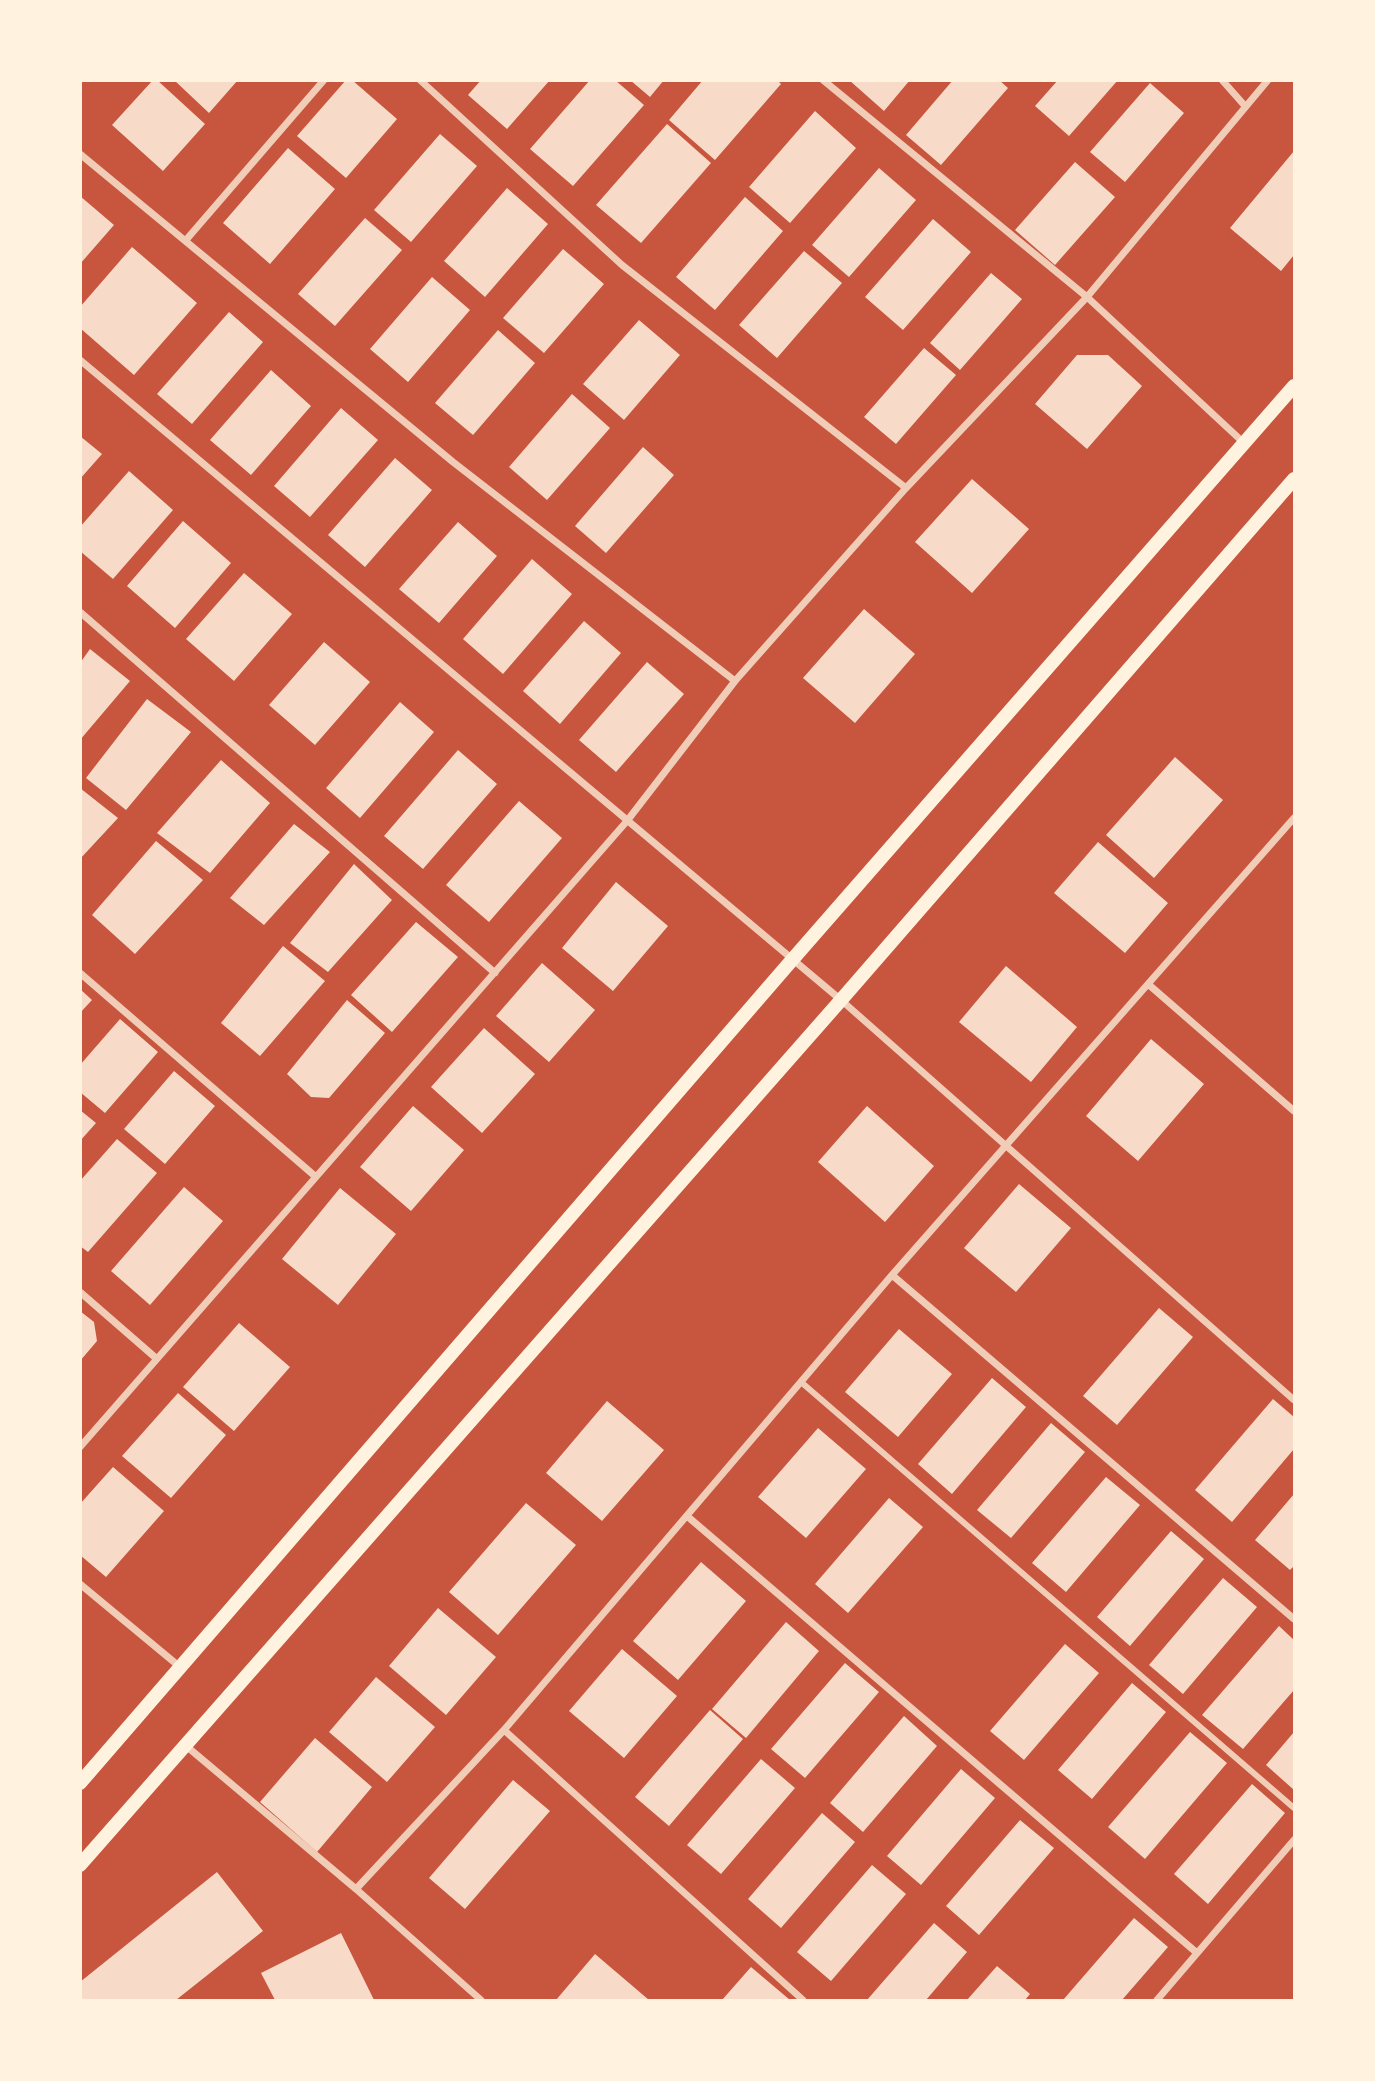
<!DOCTYPE html>
<style>
body{margin:0}
#map{position:relative;width:1375px;height:2081px;overflow:hidden;background:#c8553d;font-family:"Noto Serif",serif}
canvas{display:block}
.frame{position:absolute;inset:0;border:82px solid #fff3e0;pointer-events:none}
</style>
<div id="map">
<canvas width="1375" height="2081"></canvas>
<div class="frame"></div>
</div>
<script>
const ctx = document.querySelector('canvas').getContext('2d');
ctx.lineJoin = 'round';
function fill(path, color) {
  ctx.fillStyle = color;
  ctx.fill(path, 'evenodd');
}
function toPath(rows) {
  const path = new Path2D();
  for (const r of rows) {
    path.moveTo(r[0], r[1]);
    for (let i = 2; i < r.length; i += 2) path.lineTo(r[i], r[i + 1]);
  }
  return path;
}
function strokePath(path, color, width, dash) {
  ctx.strokeStyle = color;
  ctx.lineWidth = width;
  ctx.lineCap = dash ? 'butt' : 'round';
  ctx.setLineDash(dash || []);
  ctx.stroke(path);
}
fill(toPath([
 [153,80,157,80,205,124,163,171,112,125],
 [174,80,238,80,209,113],
 [346,80,352,80,397,119,346,178,297,136],
 [481,80,550,80,507,129,468,95],
 [590,80,615,80,644,105,573,186,530,149],
 [630,80,664,80,650,97],
 [703,80,777,80,781,84,715,160,669,120],
 [849,80,910,80,884,111],
 [953,80,999,80,1008,88,941,165,906,135],
 [1058,80,1118,80,1069,136,1035,106],
 [1150,83,1184,113,1125,182,1090,152],
 [815,111,856,148,790,223,749,187],
 [667,124,711,163,641,243,596,205],
 [440,134,477,166,411,242,374,210],
 [288,148,335,189,270,264,223,223],
 [1294,151,1294,255,1281,271,1230,228],
 [1075,162,1115,197,1055,265,1015,230],
 [879,168,916,200,849,277,812,245],
 [507,188,548,224,485,297,444,261],
 [80,196,114,225,80,264],
 [745,197,783,231,715,310,676,277],
 [365,218,402,250,335,326,298,294],
 [933,219,971,252,903,330,865,297],
 [132,247,197,303,134,375,80,328,80,307],
 [563,249,604,284,544,353,503,318],
 [804,251,842,283,777,358,739,325],
 [991,273,1022,299,960,370,930,343],
 [432,277,470,310,408,382,370,349],
 [229,312,263,342,192,424,157,394],
 [639,320,680,355,624,420,583,384],
 [498,330,535,363,473,435,435,403],
 [924,348,956,375,896,444,864,417],
 [1077,355,1108,355,1142,386,1087,449,1035,404],
 [271,370,311,406,251,475,210,440],
 [572,394,610,428,547,500,509,467],
 [341,408,378,440,310,517,274,486],
 [80,436,102,454,80,479],
 [643,447,674,475,606,553,575,526],
 [395,458,432,490,365,567,328,535],
 [129,471,173,510,113,579,80,551,80,527],
 [972,479,1029,529,972,593,915,542],
 [183,521,231,563,175,628,127,586],
 [458,522,497,556,439,623,399,589],
 [532,559,572,594,503,674,463,639],
 [244,573,292,614,234,681,186,639],
 [864,609,915,654,855,723,803,678],
 [584,621,621,653,560,724,523,691],
 [324,642,370,682,315,745,269,705],
 [90,649,130,681,80,740,80,663],
 [647,662,684,694,616,772,579,740],
 [147,699,191,732,126,810,86,778],
 [400,702,434,732,360,818,326,788],
 [458,750,497,784,423,869,384,836],
 [1175,757,1223,800,1154,878,1106,835],
 [221,760,270,803,210,873,157,833],
 [80,788,118,818,80,859],
 [519,801,562,838,489,922,446,885],
 [294,824,330,852,264,925,230,898],
 [156,841,203,880,135,954,92,915],
 [1098,842,1168,903,1125,953,1054,893],
 [354,864,392,900,328,972,290,943],
 [616,882,668,926,613,991,562,948],
 [416,922,458,957,392,1032,351,995],
 [283,946,325,981,260,1056,221,1023],
 [542,963,595,1010,549,1062,496,1016],
 [1006,966,1077,1027,1031,1082,959,1022],
 [80,989,92,1000,80,1013],
 [347,1000,385,1033,329,1098,311,1097,287,1074],
 [120,1019,158,1052,105,1113,80,1092,80,1065],
 [484,1028,535,1074,482,1133,431,1087],
 [1151,1039,1204,1084,1138,1161,1086,1116],
 [174,1071,215,1106,165,1164,124,1129],
 [413,1106,464,1150,411,1211,360,1167],
 [867,1106,934,1166,885,1222,818,1162],
 [80,1110,96,1123,80,1141],
 [117,1139,157,1173,88,1252,80,1246,80,1181],
 [1019,1184,1071,1228,1016,1292,964,1248],
 [184,1187,223,1221,150,1305,111,1271],
 [340,1188,396,1234,338,1305,282,1259],
 [1159,1308,1193,1337,1117,1425,1083,1396],
 [80,1311,94,1322,97,1341,80,1361],
 [239,1323,290,1367,234,1431,183,1387],
 [899,1329,952,1374,898,1437,845,1392],
 [992,1378,1026,1407,952,1494,918,1464],
 [178,1393,226,1435,171,1498,122,1456],
 [1273,1399,1294,1417,1294,1449,1232,1522,1195,1490],
 [607,1401,664,1450,602,1521,546,1473],
 [1051,1423,1085,1452,1011,1538,977,1510],
 [818,1428,866,1469,806,1538,758,1497],
 [113,1467,164,1511,106,1577,80,1555,80,1504],
 [1106,1477,1140,1505,1066,1592,1032,1563],
 [1294,1494,1294,1566,1290,1570,1255,1540],
 [889,1498,923,1527,848,1613,815,1584],
 [526,1503,576,1545,498,1635,449,1592],
 [1171,1531,1204,1559,1130,1646,1097,1617],
 [701,1562,746,1601,678,1680,633,1641],
 [1223,1578,1257,1607,1183,1694,1149,1665],
 [438,1608,496,1657,446,1715,389,1666],
 [786,1622,819,1651,746,1738,712,1709],
 [1279,1626,1294,1640,1294,1690,1243,1749,1202,1715],
 [1065,1644,1099,1673,1024,1760,990,1731],
 [622,1649,677,1696,624,1758,569,1711],
 [845,1663,879,1692,805,1778,771,1749],
 [376,1677,435,1727,387,1782,329,1732],
 [1132,1683,1166,1712,1092,1799,1058,1770],
 [710,1710,743,1739,669,1826,635,1797],
 [904,1716,937,1746,863,1832,830,1803],
 [1190,1732,1227,1763,1145,1859,1108,1827],
 [1294,1732,1294,1790,1266,1765],
 [315,1738,372,1787,317,1852,260,1802],
 [761,1759,795,1788,721,1874,687,1845],
 [961,1769,995,1798,921,1885,887,1856],
 [513,1780,550,1811,465,1909,429,1878],
 [1252,1784,1285,1813,1208,1904,1174,1874],
 [822,1813,855,1842,781,1928,748,1899],
 [1020,1820,1054,1848,979,1935,946,1906],
 [872,1865,906,1894,831,1981,797,1952],
 [217,1872,263,1931,176,2000,83,2000,80,1998,80,1982],
 [1134,1918,1168,1947,1122,2000,1063,2000],
 [934,1923,967,1952,926,2000,867,2000],
 [341,1933,374,2000,275,2000,261,1973],
 [595,1954,649,2000,556,2000],
 [997,1966,1030,1994,1025,2000,967,2000],
 [751,1967,790,2000,722,2000]
]), '#f7dbc8');
strokePath(toPath([
 [801,1382,1294,1808]
]), '#f1ccb7', 6);
strokePath(toPath([
 [420,80,622,265,906,488],
 [823,80,1087,297,1244,443],
 [1222,80,1245,106],
 [80,154,453,462,735,681],
 [186,240,324,80],
 [80,360,841,1000,1294,1400],
 [80,612,495,973],
 [80,973,316,1177],
 [1148,984,1294,1111],
 [892,1275,1294,1619],
 [80,1292,157,1359],
 [80,1447,627,821,735,681,906,488,1087,297,1268,80],
 [687,1516,1197,1953],
 [80,1584,180,1667],
 [504,1730,803,2000],
 [185,1745,356,1889,481,2000],
 [356,1889,504,1730,892,1275,1294,818],
 [1157,2000,1294,1840]
]), '#f1ccb7', 7);
strokePath(toPath([
 [80,1783,792,960,1294,386],
 [80,1865,841,1000,1294,479]
]), '#fff3e0', 14);
</script>
